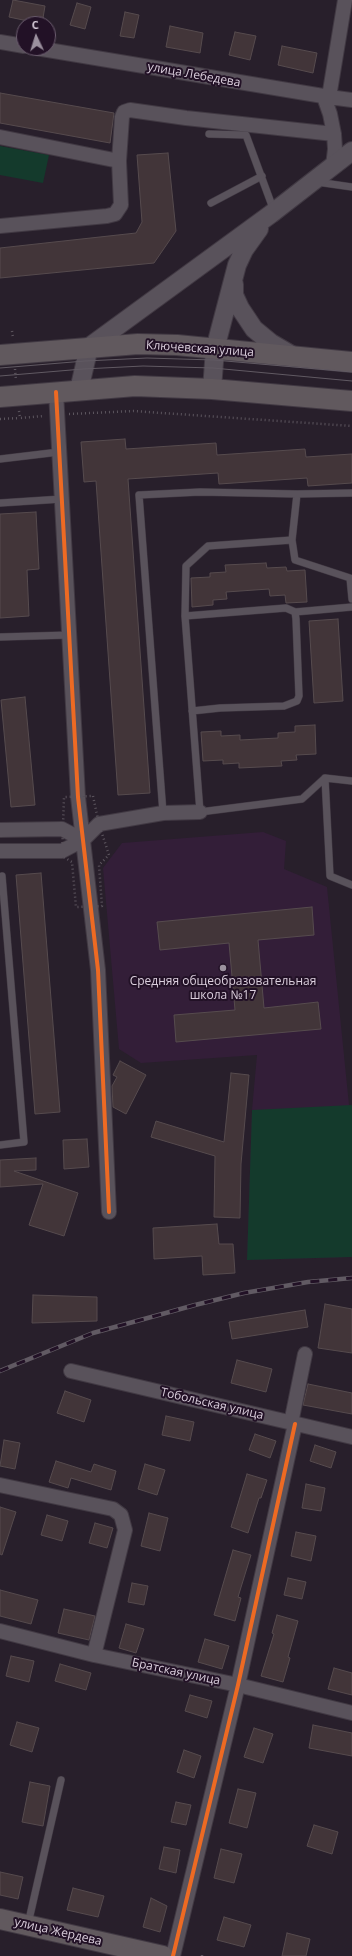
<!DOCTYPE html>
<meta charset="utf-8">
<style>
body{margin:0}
#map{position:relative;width:352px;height:1956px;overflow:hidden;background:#281f2b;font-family:"Open Sans",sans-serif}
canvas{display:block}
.north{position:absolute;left:16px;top:16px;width:40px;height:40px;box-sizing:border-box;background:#221126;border:1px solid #6c5d6f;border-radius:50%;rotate:356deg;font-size:11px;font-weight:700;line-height:16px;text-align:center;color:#dbcfdd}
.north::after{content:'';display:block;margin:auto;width:14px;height:18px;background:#9c919f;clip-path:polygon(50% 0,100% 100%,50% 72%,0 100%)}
</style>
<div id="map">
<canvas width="352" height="1956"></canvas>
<div class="north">С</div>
</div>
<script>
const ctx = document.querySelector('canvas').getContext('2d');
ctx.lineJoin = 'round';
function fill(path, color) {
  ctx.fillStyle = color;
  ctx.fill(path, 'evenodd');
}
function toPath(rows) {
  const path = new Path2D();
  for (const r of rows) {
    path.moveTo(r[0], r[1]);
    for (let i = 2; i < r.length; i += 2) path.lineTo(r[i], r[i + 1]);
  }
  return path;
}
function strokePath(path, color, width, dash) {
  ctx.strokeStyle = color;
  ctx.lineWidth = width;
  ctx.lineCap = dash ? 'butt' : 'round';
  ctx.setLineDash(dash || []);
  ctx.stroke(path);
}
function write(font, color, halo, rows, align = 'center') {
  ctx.font = font + ' "Open Sans",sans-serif';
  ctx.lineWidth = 4;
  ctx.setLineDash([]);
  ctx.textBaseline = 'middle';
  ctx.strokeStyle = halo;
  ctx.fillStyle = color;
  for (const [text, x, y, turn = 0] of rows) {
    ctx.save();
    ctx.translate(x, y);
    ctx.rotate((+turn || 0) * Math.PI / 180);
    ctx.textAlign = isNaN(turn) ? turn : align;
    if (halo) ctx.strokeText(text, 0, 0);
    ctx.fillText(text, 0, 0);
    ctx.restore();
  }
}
fill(toPath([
 [263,832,286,841,284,869,327,887,349,1105,352,1105,352,1257,247,1260,252,1110,257,1055,141,1063,119,1049,103,868,122,843]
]), '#331e38');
fill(toPath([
 [0,146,49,155,43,183,0,175],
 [352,1105,352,1257,247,1260,252,1110]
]), '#143a2c');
const building = toPath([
 [13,0,45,6,42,24,9,17,13,0],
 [77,3,91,7,85,29,70,25,77,3],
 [125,12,139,15,134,38,120,36,125,12],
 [170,26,203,33,200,53,166,47,170,26],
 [235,32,256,36,250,60,229,55,235,32],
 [282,46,317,53,313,73,278,65,282,46],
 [0,93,114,113,110,143,0,123,0,93],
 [168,153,176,231,154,263,0,278,0,248,136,233,142,222,137,155,168,153],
 [125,439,126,449,216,443,217,455,305,449,306,457,352,454,352,483,308,486,307,478,219,484,218,473,128,479,150,793,118,795,96,481,84,482,81,442,125,439],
 [36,512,39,569,27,570,29,616,0,618,0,514,36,512],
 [266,563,267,568,286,567,287,571,305,570,307,602,286,603,285,595,270,596,269,589,226,592,227,599,213,600,213,605,192,607,191,578,210,577,210,573,226,572,225,565,266,563],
 [338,619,343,701,314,703,309,621,338,619],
 [25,697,35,805,11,807,1,700,25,697],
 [315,725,316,754,296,755,297,760,281,761,282,766,239,768,239,763,223,764,223,760,203,761,201,732,221,731,221,736,240,735,240,740,278,738,278,733,295,732,295,726,315,725],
 [41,873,60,1112,35,1114,16,875,41,873],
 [312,907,314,935,258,940,264,1008,318,1002,321,1029,176,1042,174,1015,235,1010,229,943,160,950,157,922,312,907],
 [120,1061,146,1075,126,1114,113,1107,112,1086,117,1077,113,1075,120,1061],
 [231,1073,249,1075,241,1164,240,1218,214,1217,215,1156,151,1137,156,1121,224,1142,231,1073],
 [87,1139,89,1167,64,1169,63,1140,87,1139],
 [36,1158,36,1170,14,1171,78,1193,64,1236,29,1225,43,1184,0,1187,0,1160,36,1158],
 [217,1224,219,1244,233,1244,235,1273,203,1275,202,1256,154,1259,153,1228,217,1224],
 [33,1295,97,1297,97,1321,32,1323,33,1295],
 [325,1304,352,1309,352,1353,318,1348,325,1304],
 [305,1310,308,1327,232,1339,229,1322,305,1310],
 [237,1360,272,1369,266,1392,231,1383,237,1360],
 [308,1384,352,1393,352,1414,303,1405,308,1384],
 [65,1391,91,1400,84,1422,57,1413,65,1391],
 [166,1416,194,1422,190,1441,162,1435,166,1416],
 [255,1434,276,1441,270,1458,249,1450,255,1434],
 [4,1440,20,1443,15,1469,0,1466,4,1440],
 [315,1445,336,1452,331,1468,310,1461,315,1445],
 [56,1461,91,1472,94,1464,116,1471,111,1490,71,1478,68,1488,49,1482,56,1461],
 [145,1464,165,1470,157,1495,138,1489,145,1464],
 [247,1474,267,1480,261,1498,259,1498,248,1533,231,1527,247,1474],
 [306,1484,325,1488,321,1511,302,1508,306,1484],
 [0,1507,16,1512,2,1555,0,1554,0,1507],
 [149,1513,168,1518,160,1551,141,1546,149,1513],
 [47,1515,68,1521,62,1541,41,1535,47,1515],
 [95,1523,113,1528,107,1548,89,1543,95,1523],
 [296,1532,316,1536,311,1561,291,1556,296,1532],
 [233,1550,251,1555,238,1597,241,1598,235,1621,214,1615,233,1550],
 [288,1578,306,1582,302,1599,284,1595,288,1578],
 [132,1583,148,1586,144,1605,128,1602,132,1583],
 [0,1590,38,1600,31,1624,0,1616,0,1590],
 [64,1609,95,1616,89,1640,58,1633,64,1609],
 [277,1615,298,1621,288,1657,290,1658,283,1682,261,1676,274,1634,272,1633,277,1615],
 [126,1624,144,1629,136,1653,119,1648,126,1624],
 [205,1639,229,1646,222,1669,198,1662,205,1639],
 [11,1656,34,1661,29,1682,6,1676,11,1656],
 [60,1664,91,1673,86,1690,55,1681,60,1664],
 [334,1668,352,1673,352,1695,328,1689,334,1668],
 [190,1695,212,1701,207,1718,185,1711,190,1695],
 [17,1722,39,1728,32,1752,10,1745,17,1722],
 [313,1725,352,1733,352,1756,309,1748,313,1725],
 [254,1728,273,1734,263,1763,244,1757,254,1728],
 [184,1750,201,1756,194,1778,177,1772,184,1750],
 [30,1782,50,1786,43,1826,22,1822,30,1782],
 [238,1789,256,1793,247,1828,229,1823,238,1789],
 [176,1802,191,1805,186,1825,171,1822,176,1802],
 [314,1825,338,1832,332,1854,307,1846,314,1825],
 [164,1847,180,1850,176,1873,159,1869,164,1847],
 [221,1849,242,1854,234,1883,214,1878,221,1849],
 [0,1872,23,1877,18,1899,0,1895,0,1872],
 [73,1888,104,1896,98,1917,67,1910,73,1888],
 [151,1898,167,1906,160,1932,143,1927,151,1898],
 [224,1917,251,1925,244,1947,217,1940,224,1917],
 [287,1933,310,1939,306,1956,282,1956,287,1933]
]);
fill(building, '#423539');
strokePath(building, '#564b4e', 1);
const service = toPath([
 [209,134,246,135,274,211],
 [317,182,352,187],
 [211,203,262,176],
 [0,459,59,452],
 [297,494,292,540,208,546,186,566,185,616,200,812,302,799,325,778,352,781],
 [0,503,62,499],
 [292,540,295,560,350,578,352,599],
 [295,612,352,607],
 [185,616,286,608,295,612,296,619,299,696,297,701,284,706,220,708,192,711],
 [0,637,69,635],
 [325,778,330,876,352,885],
 [163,813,139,495,200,492,297,494,352,493],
 [0,1145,24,1142,2,876],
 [28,1924,61,1780]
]);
const minor = toPath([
 [0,42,24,46],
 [36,48,329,97,352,100],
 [324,97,330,114,334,134,335,149,333,166],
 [329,97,345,0],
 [0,137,119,161,121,205,115,214,107,216,0,226],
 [119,161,122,117,124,112,130,110,186,118,334,134],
 [56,392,78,797,98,970,109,1212],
 [0,830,62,829,83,840],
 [0,851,62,851,83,840,99,824,163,813,200,812],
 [71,1371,352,1437],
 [291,1423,305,1354],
 [0,1485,113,1509,121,1515,125,1530,94,1655],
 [0,1631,94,1655,238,1685,352,1713],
 [173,1956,238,1685,295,1424]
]);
const tertiary = toPath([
 [234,284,234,295,240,308,254,329,271,343,295,357],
 [212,389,215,349,237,265,244,250,259,229],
 [79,390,89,347,271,214,352,151]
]);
const secondary = toPath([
 [0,355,138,344,177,345,352,362],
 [0,397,135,386,212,389,352,401],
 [0,1919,163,1956]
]);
strokePath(service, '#413943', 8);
strokePath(minor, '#413943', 16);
strokePath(tertiary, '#413943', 20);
strokePath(secondary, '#413943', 22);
strokePath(toPath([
 [12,331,13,338],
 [15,369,16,380],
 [19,411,20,418,44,416],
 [69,414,133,411,352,426],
 [0,419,20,418],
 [93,796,99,824,109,855,99,865,102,906,76,907,72,862,62,856,64,797,93,796],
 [202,1956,202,1952]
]), '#5c555e', 2.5, [1, 3]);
strokePath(service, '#59525b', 7);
strokePath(minor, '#59525b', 14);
strokePath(tertiary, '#59525b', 18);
strokePath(secondary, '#61595e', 20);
strokePath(toPath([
 [0,368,85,361,147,358,214,360,352,372],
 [0,376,83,369,143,366,213,368,352,381]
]), '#615a63', 1);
const rail = toPath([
 [0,1371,93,1333,195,1305,244,1293,308,1282,352,1278]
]);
strokePath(rail, '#615a63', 4.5);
strokePath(rail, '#221126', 3, [9]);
strokePath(toPath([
 [56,392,78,797,98,970,109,1212],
 [173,1956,238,1685,295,1424]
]), '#ed6a23', 4);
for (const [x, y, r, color] of [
 [223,968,4,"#9c919f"]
]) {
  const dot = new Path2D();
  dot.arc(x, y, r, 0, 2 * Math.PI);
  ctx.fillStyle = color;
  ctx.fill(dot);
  strokePath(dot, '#221126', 1.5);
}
write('12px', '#dbcfdd', '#221126', [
 ["улица Лебедева",194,75,10],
 ["Ключевская улица",200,349,4],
 ["Тобольская улица",212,1404,13],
 ["Братская улица",176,1672,12],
 ["улица Жердева",58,1932,13]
]);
write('12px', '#dbcfdd', '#221126', [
 ["Средняя общеобразовательная",223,982],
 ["школа №17",223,996]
]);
</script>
